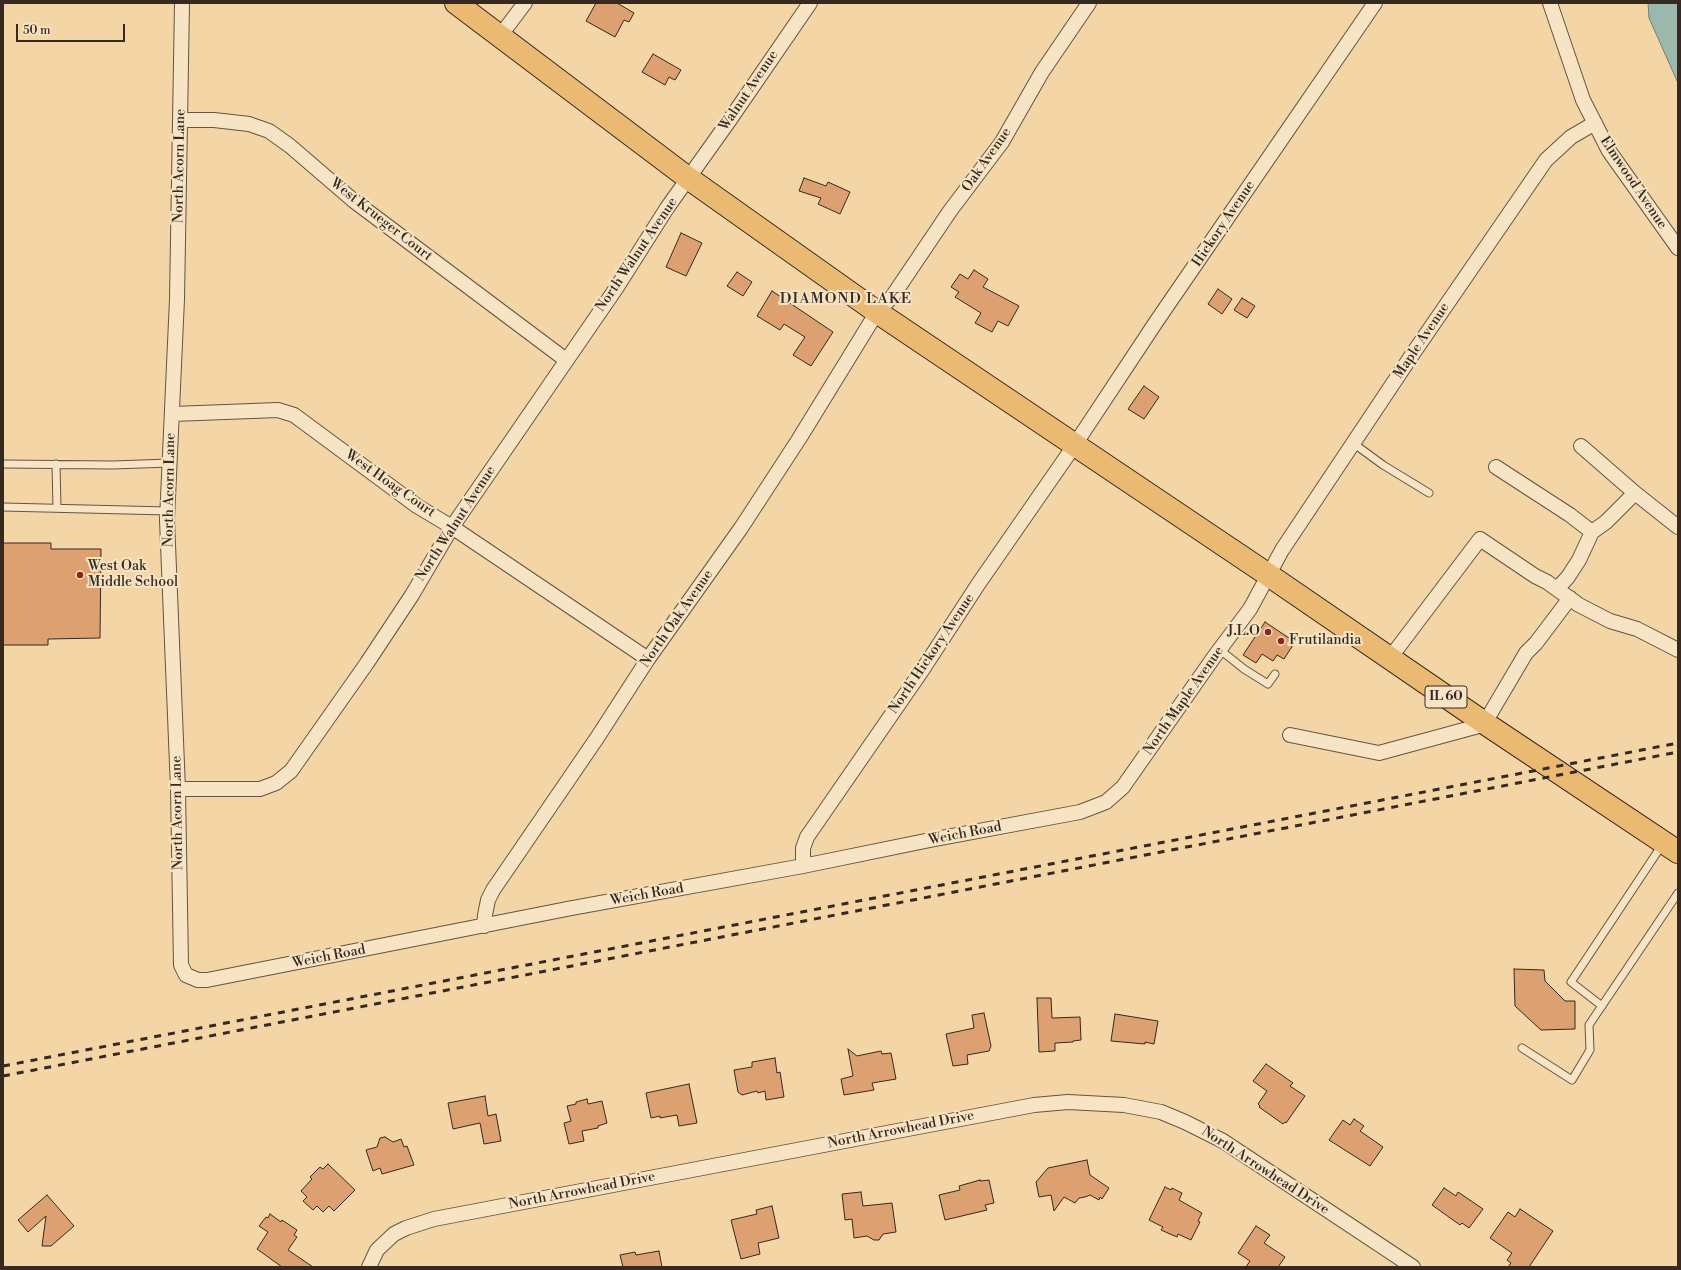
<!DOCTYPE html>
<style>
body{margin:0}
#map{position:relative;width:1681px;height:1270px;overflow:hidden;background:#f3d5a6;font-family:"Libre Bodoni",serif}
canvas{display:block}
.frame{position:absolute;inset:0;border:4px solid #352922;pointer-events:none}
.scale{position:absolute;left:16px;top:24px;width:109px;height:18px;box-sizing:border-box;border:2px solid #352922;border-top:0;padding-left:5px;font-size:12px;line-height:14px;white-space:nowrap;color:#352922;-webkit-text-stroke:3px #f7e4c5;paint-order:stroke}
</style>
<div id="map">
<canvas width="1681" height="1270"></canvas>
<div class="frame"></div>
<div class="scale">50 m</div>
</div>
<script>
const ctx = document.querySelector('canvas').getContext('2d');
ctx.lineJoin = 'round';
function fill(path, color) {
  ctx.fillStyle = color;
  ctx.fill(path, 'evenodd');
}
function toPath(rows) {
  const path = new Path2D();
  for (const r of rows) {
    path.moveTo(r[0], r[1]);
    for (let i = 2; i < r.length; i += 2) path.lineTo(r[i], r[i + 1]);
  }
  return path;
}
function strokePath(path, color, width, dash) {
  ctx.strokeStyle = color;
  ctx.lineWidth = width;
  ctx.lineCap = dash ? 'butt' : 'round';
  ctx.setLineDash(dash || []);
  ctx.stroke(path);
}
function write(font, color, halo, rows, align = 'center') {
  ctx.font = font + ' "Libre Bodoni",serif';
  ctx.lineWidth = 4;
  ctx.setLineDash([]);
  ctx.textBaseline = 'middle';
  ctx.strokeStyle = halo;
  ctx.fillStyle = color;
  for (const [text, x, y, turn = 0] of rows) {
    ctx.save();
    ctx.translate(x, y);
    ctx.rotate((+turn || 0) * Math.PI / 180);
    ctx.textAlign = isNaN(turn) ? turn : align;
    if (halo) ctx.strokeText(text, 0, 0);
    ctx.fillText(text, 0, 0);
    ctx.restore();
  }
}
const water = toPath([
 [1648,3,1678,3,1678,83,1649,18,1648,3]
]);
fill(water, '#9cb8ad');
strokePath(water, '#737f75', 1);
const building = toPath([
 [596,3,617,3,634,13,629,22,624,20,615,37,586,21,596,3],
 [653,54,681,70,675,80,669,77,665,85,642,72,653,54],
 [804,178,826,186,828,182,850,192,840,214,818,204,821,198,799,191,804,178],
 [681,233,702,243,686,276,666,267,681,233],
 [974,270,988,279,983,287,1019,306,1008,326,998,321,992,332,975,323,981,313,955,297,959,292,951,287,960,274,968,279,974,270],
 [737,272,752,282,743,296,727,286,737,272],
 [1218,289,1232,299,1222,314,1208,304,1218,289],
 [772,291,833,332,811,366,793,355,805,337,784,324,780,330,757,316,772,291],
 [1242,298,1255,306,1247,318,1234,310,1242,298],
 [1144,386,1159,397,1144,419,1128,409,1144,386],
 [3,543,51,543,51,549,101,549,100,638,48,639,48,645,3,645,3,543],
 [1265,622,1295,642,1284,659,1277,655,1273,661,1262,654,1256,663,1243,655,1265,622],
 [1514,969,1544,970,1545,981,1565,1001,1575,1001,1575,1029,1541,1030,1515,1006,1514,969],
 [1037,998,1051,998,1052,1018,1080,1017,1081,1040,1073,1041,1073,1042,1055,1043,1055,1051,1039,1052,1037,998],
 [984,1013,991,1046,989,1051,967,1055,968,1064,953,1066,946,1034,974,1028,972,1015,984,1013],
 [1115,1014,1158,1021,1154,1044,1145,1042,1145,1044,1111,1041,1115,1014],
 [848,1049,857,1056,881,1051,882,1054,891,1053,896,1079,872,1083,874,1090,844,1095,841,1079,853,1076,848,1049],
 [775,1058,777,1073,780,1072,784,1097,766,1100,765,1091,758,1093,757,1091,742,1095,738,1092,734,1070,752,1067,752,1062,775,1058],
 [1266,1064,1293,1083,1290,1086,1305,1096,1286,1123,1285,1122,1283,1124,1276,1119,1259,1107,1260,1106,1258,1104,1267,1091,1253,1081,1266,1064],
 [689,1084,697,1123,679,1126,677,1115,660,1118,660,1116,651,1118,646,1093,689,1084],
 [485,1096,488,1116,496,1114,501,1141,484,1144,480,1123,453,1129,448,1103,485,1096],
 [587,1099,588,1104,602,1101,607,1123,598,1126,598,1128,582,1131,584,1141,569,1144,564,1123,571,1121,567,1106,576,1104,576,1102,587,1099],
 [1354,1119,1364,1126,1360,1131,1383,1147,1370,1166,1329,1140,1343,1120,1350,1125,1354,1119],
 [385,1137,393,1142,401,1139,404,1147,407,1146,414,1165,382,1174,380,1168,373,1171,366,1150,377,1147,380,1138,385,1137],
 [1087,1160,1090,1175,1109,1188,1102,1199,1100,1197,1099,1200,1090,1195,1085,1197,1079,1198,1075,1203,1064,1197,1054,1211,1051,1195,1039,1197,1036,1182,1048,1168,1087,1160],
 [328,1164,355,1190,334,1211,329,1206,323,1212,317,1206,313,1210,303,1201,307,1197,301,1191,312,1179,310,1177,320,1167,323,1169,328,1164],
 [980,1180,980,1181,989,1180,994,1203,985,1205,987,1210,945,1220,939,1195,960,1190,959,1186,980,1180],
 [1165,1187,1171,1190,1172,1188,1182,1193,1179,1200,1202,1213,1198,1221,1200,1222,1191,1240,1178,1234,1177,1237,1161,1230,1163,1227,1149,1220,1165,1187],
 [1444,1188,1456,1196,1458,1192,1483,1209,1469,1228,1462,1223,1460,1225,1432,1205,1444,1188],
 [861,1192,863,1206,892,1203,896,1232,883,1234,879,1240,874,1240,867,1236,854,1238,852,1219,845,1220,842,1194,861,1192],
 [47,1195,74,1226,51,1246,42,1246,46,1216,28,1232,18,1220,47,1195],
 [772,1206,779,1238,758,1243,760,1254,741,1259,731,1220,757,1214,756,1210,772,1206],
 [1520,1209,1553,1231,1529,1267,1508,1267,1511,1263,1507,1260,1512,1253,1490,1238,1508,1212,1515,1217,1520,1209],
 [270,1214,281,1222,282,1220,297,1230,294,1235,297,1237,288,1250,313,1267,282,1267,257,1249,268,1232,259,1226,266,1217,268,1218,270,1214],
 [1256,1226,1270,1235,1264,1243,1285,1257,1278,1267,1246,1267,1250,1261,1238,1253,1256,1226],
 [659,1251,662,1267,623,1267,620,1255,635,1252,636,1255,659,1251]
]);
fill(building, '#dca071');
strokePath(building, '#352922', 1);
const service = toPath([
 [1353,443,1383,465,1429,493],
 [3,464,113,465,170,463],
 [56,464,57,508],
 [3,507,168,511],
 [1219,649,1244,669,1268,684,1275,674],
 [1602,1006,1571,982,1662,845],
 [1522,1048,1572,1080,1590,1050,1589,1025,1678,893]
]);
const minor = toPath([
 [182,3,177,299,167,520,178,789,181,965,186,975,198,980,207,980,572,908,803,866,930,840,1080,812,1106,802,1123,787,1214,657,1250,609,1282,550,1414,352,1546,160,1571,137,1595,123],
 [1550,3,1583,100,1609,151,1678,248],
 [500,36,525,3],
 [181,120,214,120,249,124,269,131,290,146,354,201,566,360],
 [173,414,278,410,294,415,417,506,452,527,648,659],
 [1581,446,1635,493,1678,527],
 [1496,467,1570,515,1592,532,1606,522,1635,493],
 [1557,589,1568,577,1579,560,1592,532],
 [1390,658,1480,539,1535,576,1547,582,1579,605,1610,621,1637,629,1678,650],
 [1290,735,1379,753,1486,724,1490,714,1526,653,1536,643,1570,598],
 [178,789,260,789,276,783,291,771,367,663,412,595,452,527,617,287,667,208,729,121,810,3],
 [803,866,803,848,807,837,923,669,979,583,1074,446,1156,322,1375,3],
 [484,926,485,915,488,900,493,890,597,738,648,659,741,528,799,439,877,312,892,297,950,211,1002,142,1042,72,1089,3],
 [369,1267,377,1250,394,1234,406,1228,434,1219,1034,1105,1068,1102,1124,1105,1161,1112,1185,1122,1223,1141,1413,1267]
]);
const primary = toPath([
 [456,3,688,178,877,312,1267,574,1486,724,1678,852]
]);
strokePath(service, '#645443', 9);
strokePath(minor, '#645443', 16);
strokePath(primary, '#352922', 24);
strokePath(service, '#f7e4c5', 7);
strokePath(minor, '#f7e4c5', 14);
strokePath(primary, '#eaba73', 22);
strokePath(toPath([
 [3,1066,1678,743],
 [3,1076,1678,752]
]), '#352922', 3, [7, 7]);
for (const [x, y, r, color] of [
 [80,575,4,"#8f2418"],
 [1268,632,4,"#8f2418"],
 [1281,641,4,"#8f2418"]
]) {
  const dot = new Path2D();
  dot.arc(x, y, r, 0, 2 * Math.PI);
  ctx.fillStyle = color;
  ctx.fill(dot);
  strokePath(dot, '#f7e4c5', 1.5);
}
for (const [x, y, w] of [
 [1446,697,42]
]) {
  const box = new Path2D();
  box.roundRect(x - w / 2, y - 11, w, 22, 3);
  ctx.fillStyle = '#f7e4c5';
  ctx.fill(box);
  strokePath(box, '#352922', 1);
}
write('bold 13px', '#352922', null, [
 ["IL 60",1446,697]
]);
write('14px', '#352922', '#f7e4c5', [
 ["Walnut Avenue",749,91,-56],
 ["Oak Avenue",987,160,-55],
 ["North Acorn Lane",180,166,-89],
 ["Elmwood Avenue",1633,183,56],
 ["West Krueger Court",381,220,38],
 ["Hickory Avenue",1224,224,-56],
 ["North Walnut Avenue",637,255,-56],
 ["Maple Avenue",1422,341,-56],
 ["West Hoag Court",390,484,35],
 ["North Acorn Lane",170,490,-89],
 ["North Walnut Avenue",456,524,-57],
 ["North Oak Avenue",677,619,-55],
 ["North Hickory Avenue",932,654,-56],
 ["North Maple Avenue",1184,701,-55],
 ["North Acorn Lane",178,813,-91],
 ["Weich Road",965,834,-11],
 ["Weich Road",647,895,-10],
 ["Weich Road",329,957,-11],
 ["North Arrowhead Drive",901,1130,-11],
 ["North Arrowhead Drive",1265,1171,33],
 ["North Arrowhead Drive",582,1191,-11]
]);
write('14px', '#352922', '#f7e4c5', [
 ["West Oak",88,567],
 ["Middle School",88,583],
 ["J.L.O",1260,632,"right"],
 ["Frutilandia",1289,641]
], 'left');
ctx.letterSpacing = '1px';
write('15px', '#352922', '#f7e4c5', [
 ["DIAMOND LAKE",846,299]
]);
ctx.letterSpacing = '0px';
</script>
